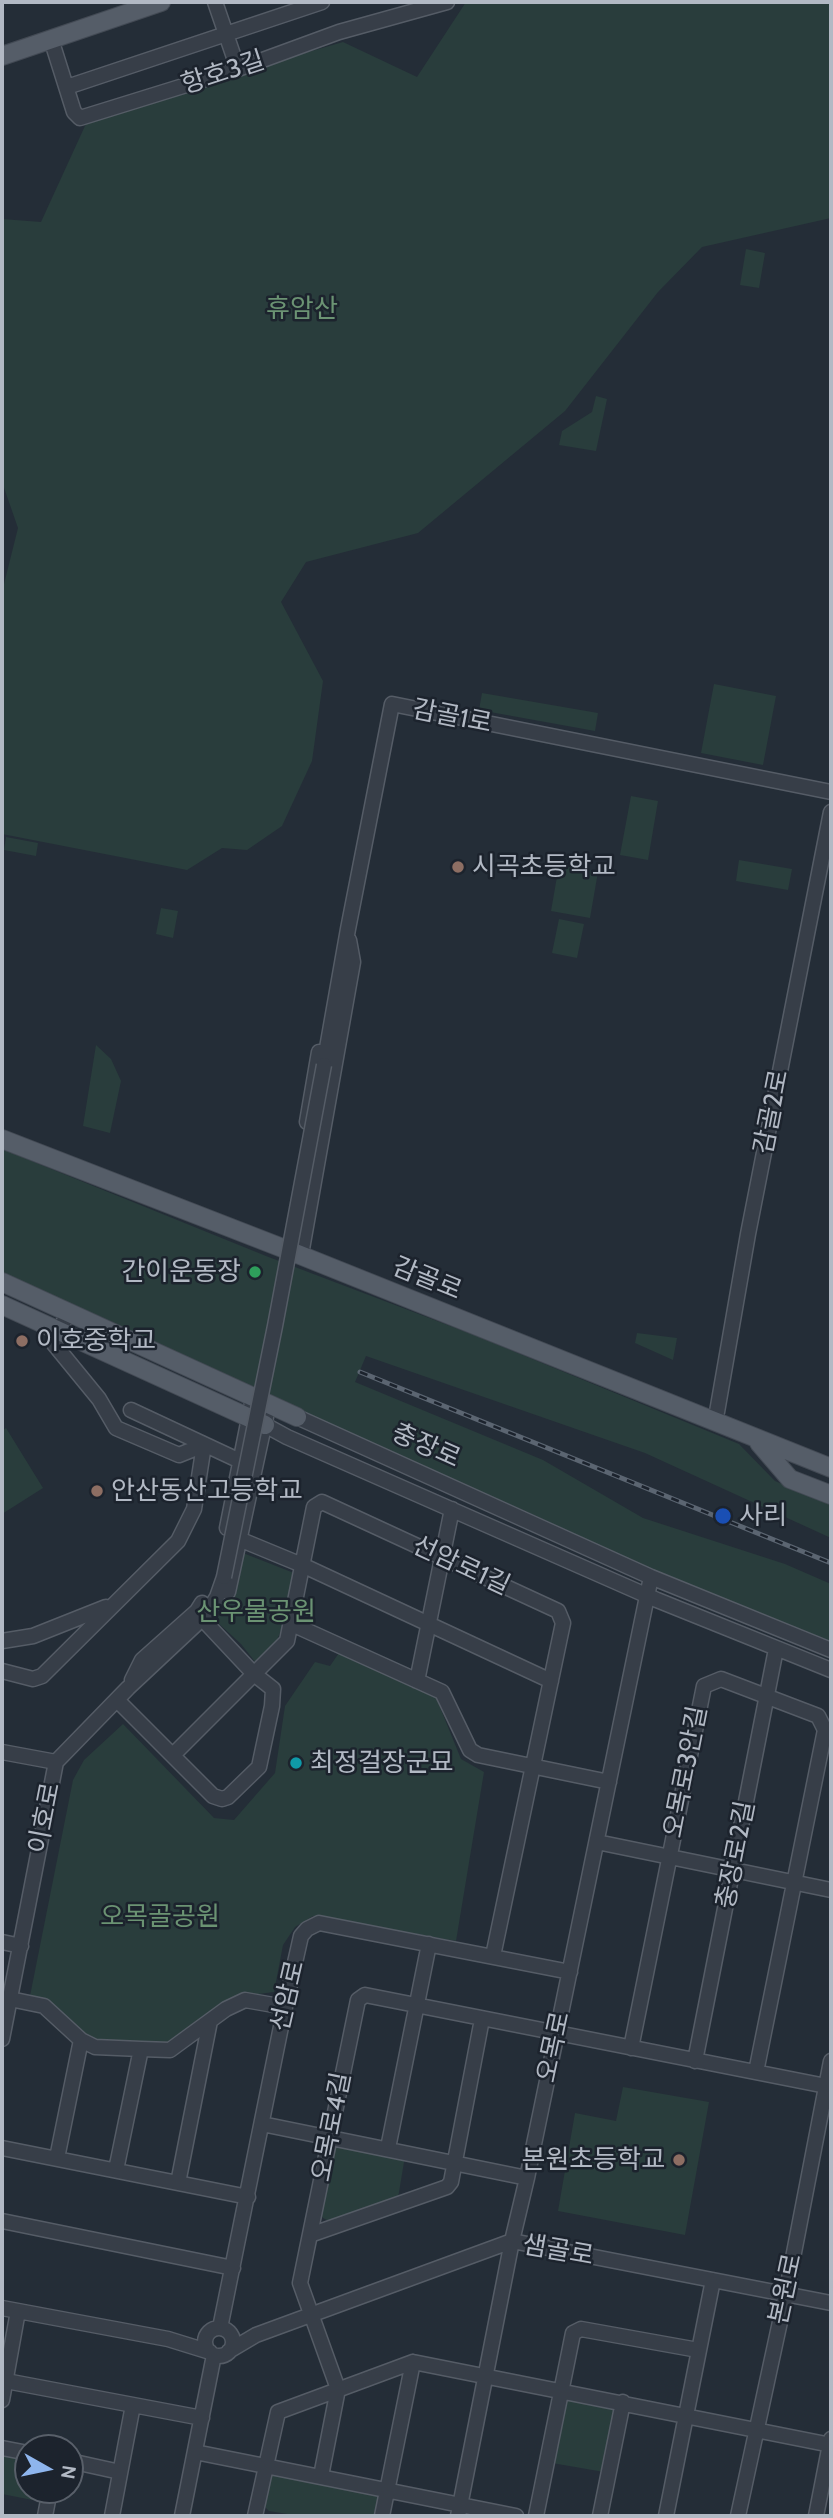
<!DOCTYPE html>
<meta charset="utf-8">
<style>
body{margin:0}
#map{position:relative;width:833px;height:2518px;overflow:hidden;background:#242d37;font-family:Cabin,sans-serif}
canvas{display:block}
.frame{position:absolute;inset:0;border:4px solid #b2b9c4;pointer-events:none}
.north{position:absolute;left:14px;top:2434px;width:70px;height:70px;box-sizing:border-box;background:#1c232d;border:2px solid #585f69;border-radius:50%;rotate:99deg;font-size:19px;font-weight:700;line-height:28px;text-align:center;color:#b2b9c4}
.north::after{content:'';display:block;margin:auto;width:24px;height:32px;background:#8eb5ed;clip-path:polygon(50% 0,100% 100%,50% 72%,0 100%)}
</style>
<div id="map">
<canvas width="833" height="2518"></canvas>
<div class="frame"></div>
<div class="north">N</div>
</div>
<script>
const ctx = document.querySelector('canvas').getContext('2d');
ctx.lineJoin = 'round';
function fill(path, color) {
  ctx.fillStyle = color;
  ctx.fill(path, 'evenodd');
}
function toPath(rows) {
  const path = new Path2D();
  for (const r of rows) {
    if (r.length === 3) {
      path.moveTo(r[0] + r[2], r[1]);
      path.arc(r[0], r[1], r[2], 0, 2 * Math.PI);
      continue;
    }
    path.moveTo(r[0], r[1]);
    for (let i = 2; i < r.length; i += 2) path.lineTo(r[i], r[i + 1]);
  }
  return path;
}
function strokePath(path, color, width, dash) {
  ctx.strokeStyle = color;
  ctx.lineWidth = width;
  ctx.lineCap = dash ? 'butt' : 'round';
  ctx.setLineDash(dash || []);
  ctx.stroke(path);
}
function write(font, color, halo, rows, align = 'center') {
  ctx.font = font + ' Cabin,"Noto Sans KR",sans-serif';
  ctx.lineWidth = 5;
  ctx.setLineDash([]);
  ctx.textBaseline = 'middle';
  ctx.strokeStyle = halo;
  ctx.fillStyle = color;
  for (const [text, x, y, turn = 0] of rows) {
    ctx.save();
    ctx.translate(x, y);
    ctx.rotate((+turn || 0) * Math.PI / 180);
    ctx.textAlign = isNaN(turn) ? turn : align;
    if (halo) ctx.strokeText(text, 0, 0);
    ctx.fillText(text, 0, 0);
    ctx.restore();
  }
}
fill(toPath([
 [466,2,831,2,831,218,702,247,658,292,565,411,418,533,306,562,281,602,323,681,312,761,282,826,247,850,222,848,187,870,2,834,2,592,18,528,2,482,2,219,41,222,90,115,343,42,417,77],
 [746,249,765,253,759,288,740,285],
 [596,396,607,399,596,451,559,445,562,431,592,412],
 [714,684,776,696,763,765,701,753],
 [482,693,598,713,595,731,479,710],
 [631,796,658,801,648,860,620,855],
 [6,837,38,843,36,856,4,850],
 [739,860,792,869,788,890,736,881],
 [559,865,598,872,590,918,551,911],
 [161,908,178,911,173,938,156,934],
 [559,919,584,924,577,958,552,953],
 [96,1045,111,1059,121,1081,110,1133,83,1126],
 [2,1149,266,1256,474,1335,739,1444,775,1481,831,1505,831,1538,645,1453,366,1356,355,1382,543,1460,643,1518,785,1564,831,1584,831,1642,708,1596,534,1515,299,1412,2,1274],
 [637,1333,677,1338,673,1360,635,1343],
 [6,1428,43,1488,2,1514,2,1431],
 [243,1553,294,1573,284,1624,276,1642,256,1663,241,1644,215,1620,226,1604,240,1575],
 [341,1650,435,1695,461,1759,484,1772,456,1941,313,1916,295,1927,283,1945,274,1992,243,1996,165,2046,87,2040,30,1996,73,1780,84,1760,123,1724,214,1818,234,1820,275,1773,285,1706,315,1662,330,1666],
 [623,2087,709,2102,685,2235,558,2211,575,2113,616,2121],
 [335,2144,405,2156,398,2198,329,2221,323,2218,321,2215],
 [568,2398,612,2406,615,2410,604,2472,552,2463,563,2401],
 [2,2453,28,2458,28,2490,45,2490,43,2502,2,2494],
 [275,2473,381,2496,377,2516,299,2516,269,2511,265,2507,271,2476]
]), '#293d3c');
const minor = toPath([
 [215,2,238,69],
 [51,39,74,112,80,118,238,69,339,32,447,2],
 [67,87,322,2],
 [324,1065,348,929,392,704,831,792],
 [307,1122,319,1052],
 [302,1249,353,962,349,940],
 [68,1312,54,1344,99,1399,116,1428,179,1455,204,1445],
 [131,1410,240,1461],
 [717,1412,748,1234,831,812],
 [297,1417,651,1577,831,1650],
 [265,1425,287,1437,657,1600,831,1670],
 [227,1528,253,1398],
 [239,1539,302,1565,551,1681],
 [228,1592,266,1417],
 [292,1624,442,1692,470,1750,478,1755,609,1782],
 [2,1641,33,1636,106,1607],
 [2,1671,33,1679,42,1676,178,1541,194,1509,204,1445],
 [132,1680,142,1660,197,1611,202,1603],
 [417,1681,452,1509],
 [117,1700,213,1796,222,1799,228,1797,259,1767,272,1706,273,1689,254,1674,208,1625],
 [2,1752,56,1762],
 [174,1754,287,1641,314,1507,322,1502,558,1611,563,1623,493,1956],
 [597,1842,831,1890],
 [2,1942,21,1946],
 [10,1999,44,2006,81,2040,95,2047,141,2049,170,2050,226,2009,245,2000,285,2007],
 [2,2039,56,1762,128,1688,205,1616,217,1597,224,1577],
 [631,2048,704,1686,721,1679,818,1716,825,1730,756,2072],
 [695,2061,776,1649],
 [262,2124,527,2178],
 [2,2148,248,2197],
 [388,2148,429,1944],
 [57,2158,81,2040],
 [116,2170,141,2049],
 [178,2183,210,2021],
 [2,2221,233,2268],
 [310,2235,447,2187,451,2182,482,2019],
 [2,2308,168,2339,210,2352],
 [220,2328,285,2007,301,1936,307,1929,319,1923,570,1972],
 [219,2342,14],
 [229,2351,256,2335,512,2241,831,2303],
 [6,2381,202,2418],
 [2,2400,18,2311],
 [2,2448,28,2453],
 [195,2452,516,2516],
 [70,2461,120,2472],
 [321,2476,338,2389,300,2283,358,2000,365,1995,831,2087],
 [45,2516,50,2490],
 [112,2516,133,2405],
 [182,2516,214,2355],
 [255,2516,278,2412,413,2362,831,2445],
 [382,2516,413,2362],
 [458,2516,512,2241,527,2178,651,1577],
 [536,2516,573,2333,581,2329,698,2350],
 [600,2516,623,2402],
 [666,2516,713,2280],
 [738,2516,786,2294,831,2061],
 [816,2516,831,2439]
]);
const major = toPath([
 [2,56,161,2],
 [2,1139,285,1249,831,1468],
 [2,1282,297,1417],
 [2,1305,265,1425],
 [759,1443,790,1479,831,1495]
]);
strokePath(minor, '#555c66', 17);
strokePath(major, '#434a54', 20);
strokePath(minor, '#373e48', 14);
strokePath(major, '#555d68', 18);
const rail = toPath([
 [360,1372,831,1563]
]);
strokePath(rail, '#5b6571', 5);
strokePath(rail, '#1c232d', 2.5, [8]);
const minorBridge = toPath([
 [224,1577,275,1326,324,1065]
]);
strokePath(minorBridge, '#555c66', 17, []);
strokePath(minorBridge, '#373e48', 14);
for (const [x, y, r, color] of [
 [458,867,7,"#8d6e63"],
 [255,1272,7,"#2e9e5b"],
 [22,1341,7,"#8d6e63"],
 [97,1491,7,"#8d6e63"],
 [723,1516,9,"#1a4fb4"],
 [296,1763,7,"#0f9aa8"],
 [679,2160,7,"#8d6e63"]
]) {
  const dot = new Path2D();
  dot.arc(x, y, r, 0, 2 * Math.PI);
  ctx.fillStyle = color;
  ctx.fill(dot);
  strokePath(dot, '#1c232d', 2.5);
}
write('26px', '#b2b9c4', '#1c232d', [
 ["항호3길",223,73,-18],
 ["감골1로",452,717,11],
 ["감골2로",772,1112,-79],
 ["감골로",427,1279,22],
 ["충장로",426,1446,24],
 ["선암로1길",461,1566,25],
 ["오목로3안길",686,1772,-79],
 ["이호로",45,1818,-79],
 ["충장로2길",736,1855,-79],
 ["선암로",288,1996,-77],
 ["오목로",554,2047,-78],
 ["오목로4길",332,2127,-79],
 ["샘골로",558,2251,10],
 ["본원로",786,2289,-78]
]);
write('26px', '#6b9373', '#1c232d', [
 ["휴암산",302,309],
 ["산우물공원",256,1612],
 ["오목골공원",160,1917]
]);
write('26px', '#b2b9c4', '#1c232d', [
 ["시곡초등학교",472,867],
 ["간이운동장",241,1272,"right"],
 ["이호중학교",36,1341],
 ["안산동산고등학교",111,1491],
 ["사리",739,1516],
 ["최정걸장군묘",310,1763],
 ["본원초등학교",665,2160,"right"]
], 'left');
</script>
